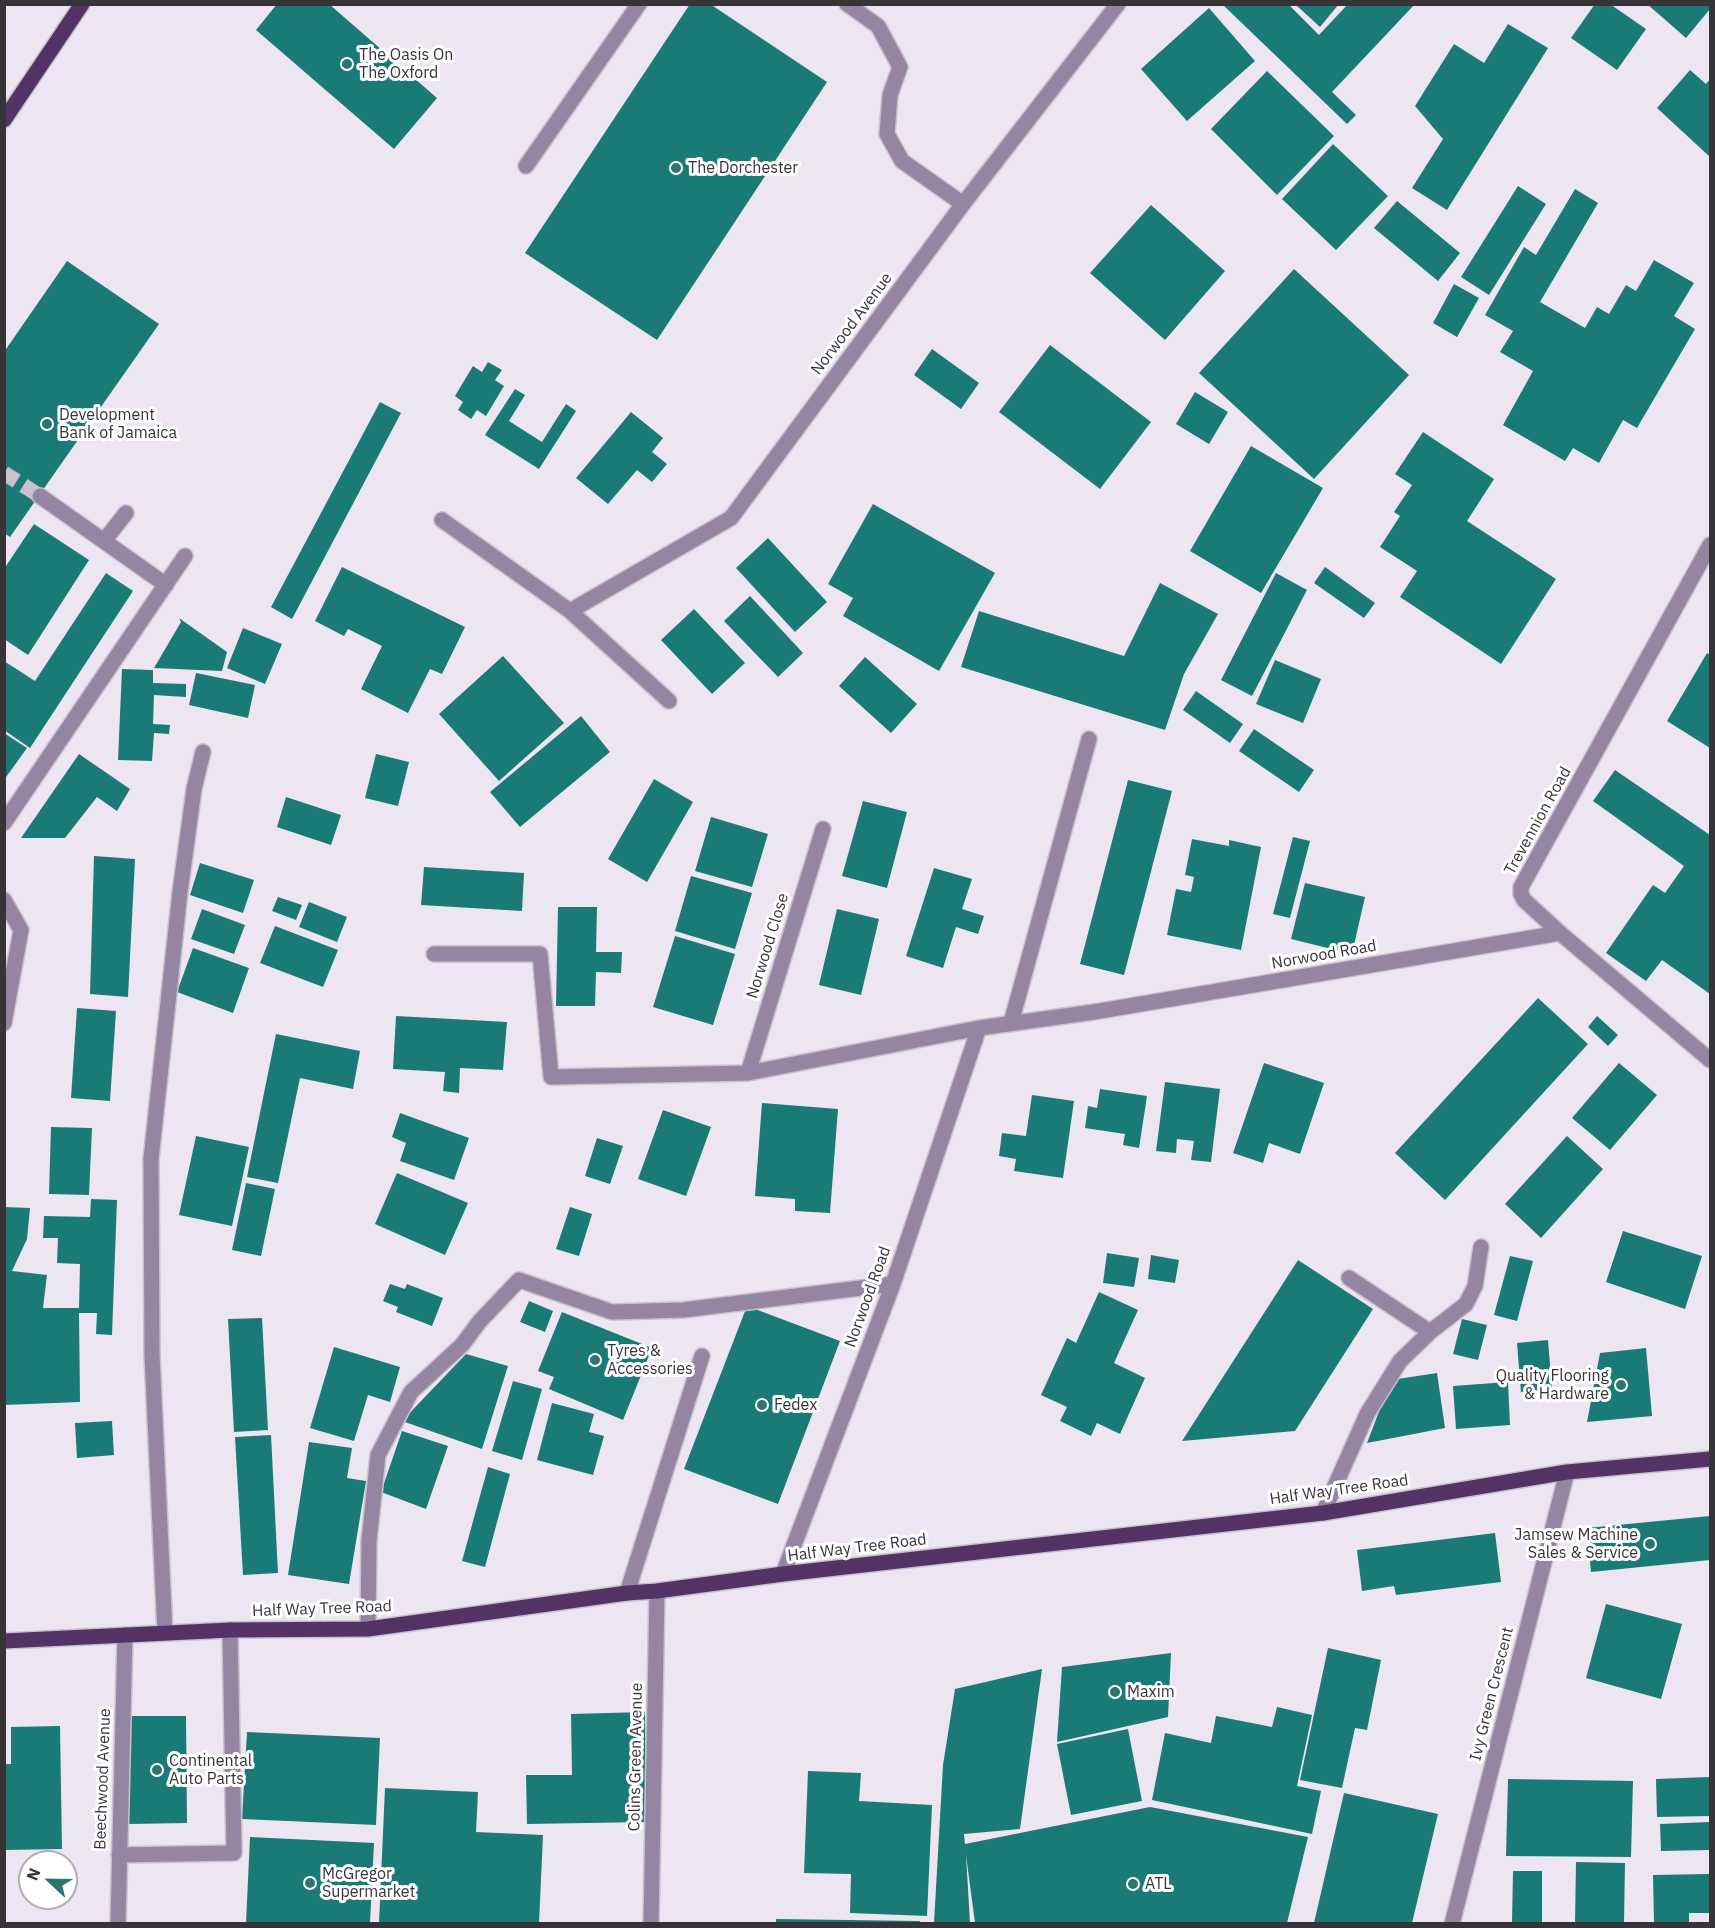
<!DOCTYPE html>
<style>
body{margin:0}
#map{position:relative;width:1715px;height:1928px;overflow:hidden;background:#ede5f2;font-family:"IBM Plex Sans",sans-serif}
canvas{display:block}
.frame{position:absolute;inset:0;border:6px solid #373439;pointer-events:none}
.north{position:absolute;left:18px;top:1850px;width:60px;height:60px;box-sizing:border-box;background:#fff;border:2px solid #afaeb0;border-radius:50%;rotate:292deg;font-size:16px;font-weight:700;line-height:24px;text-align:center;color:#373439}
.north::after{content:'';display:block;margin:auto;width:21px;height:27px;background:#2b7470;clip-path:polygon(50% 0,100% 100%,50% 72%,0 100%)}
</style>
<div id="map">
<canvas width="1715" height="1928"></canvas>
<div class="frame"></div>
<div class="north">N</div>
</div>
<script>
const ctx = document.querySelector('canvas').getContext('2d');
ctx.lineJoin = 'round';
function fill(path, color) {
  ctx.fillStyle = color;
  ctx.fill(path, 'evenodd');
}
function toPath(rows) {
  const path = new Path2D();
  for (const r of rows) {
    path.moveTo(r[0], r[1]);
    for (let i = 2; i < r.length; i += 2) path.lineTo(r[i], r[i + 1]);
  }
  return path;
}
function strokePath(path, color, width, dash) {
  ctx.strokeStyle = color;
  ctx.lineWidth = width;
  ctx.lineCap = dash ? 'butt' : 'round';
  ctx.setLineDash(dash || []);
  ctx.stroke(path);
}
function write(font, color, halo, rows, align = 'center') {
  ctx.font = font + ' "IBM Plex Sans",sans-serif';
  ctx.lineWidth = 6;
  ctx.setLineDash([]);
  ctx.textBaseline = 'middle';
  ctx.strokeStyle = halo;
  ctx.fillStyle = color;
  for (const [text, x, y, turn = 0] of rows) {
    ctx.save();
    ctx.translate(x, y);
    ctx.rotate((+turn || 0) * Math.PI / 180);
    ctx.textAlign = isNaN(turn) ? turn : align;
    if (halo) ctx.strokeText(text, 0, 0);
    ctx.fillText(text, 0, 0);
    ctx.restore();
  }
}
fill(toPath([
 [277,4,329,4,437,98,394,149,256,30],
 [690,4,710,4,827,82,657,340,525,253],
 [1222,4,1288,4,1319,35,1348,4,1415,4,1332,92,1356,115,1347,124],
 [1295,4,1339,4,1320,27],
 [1595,4,1610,4,1646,29,1617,70,1571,38],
 [1647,4,1710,4,1710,9,1686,38],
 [1209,8,1255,61,1187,121,1141,69],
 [1508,24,1548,48,1447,210,1412,188,1443,139,1415,106,1454,44,1484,63],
 [1690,70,1706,84,1710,79,1710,157,1657,108],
 [1267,71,1334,136,1277,195,1211,129],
 [1333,144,1388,196,1336,250,1282,199],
 [1518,186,1546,204,1489,295,1461,277],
 [1575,189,1598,203,1540,302,1585,328,1597,307,1609,314,1626,285,1636,291,1654,260,1694,283,1674,316,1695,329,1637,428,1623,420,1599,463,1573,448,1565,461,1503,425,1533,371,1500,352,1513,331,1485,315,1524,247,1536,255],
 [1397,201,1460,253,1438,281,1374,228],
 [1151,205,1225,271,1165,340,1090,273],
 [67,261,159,324,10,537,4,533,4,352],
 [1294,269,1409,375,1314,479,1199,373],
 [1454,284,1479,298,1457,337,1433,323],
 [1050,345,1151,422,1100,489,999,412],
 [932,349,979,383,961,409,914,375],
 [488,362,502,370,495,380,504,386,486,416,477,410,471,419,458,410,463,402,455,396,473,366,482,372],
 [515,389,525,395,509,421,542,442,566,404,576,411,539,469,485,435],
 [1195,392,1228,412,1209,444,1176,424],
 [380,402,401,413,292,619,271,607],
 [631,412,663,438,652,452,667,464,652,482,637,470,608,504,576,478],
 [1423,432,1494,479,1467,521,1556,579,1501,664,1400,597,1417,571,1380,547,1400,516,1394,512,1412,485,1395,474],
 [1251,446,1323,488,1261,593,1190,551],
 [873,504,995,573,939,671,843,616,853,598,828,584],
 [34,524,89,560,28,655,4,639,4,569],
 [768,538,827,602,795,632,736,568],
 [342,567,465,627,442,674,430,669,408,713,361,689,382,646,348,629,344,636,315,621],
 [1325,567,1375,603,1364,618,1314,583],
 [106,573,133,591,30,748,4,730,4,661,35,681],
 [1276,573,1307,590,1252,696,1221,680],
 [1160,583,1218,614,1184,674,1165,730,961,667,979,611,1124,656],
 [750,596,803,653,778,677,724,621],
 [694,609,745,663,712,694,661,640],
 [179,618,227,652,222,671,154,668,181,622],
 [243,628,282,644,265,684,227,668],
 [1707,653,1710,655,1710,748,1667,721],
 [503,656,564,723,499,781,439,714],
 [865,657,917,704,891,733,839,686],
 [1275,660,1321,679,1303,723,1256,704],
 [122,669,153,670,153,683,186,684,186,697,154,695,153,724,170,725,169,734,154,733,152,761,118,760],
 [196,673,255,685,248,718,189,705],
 [1196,691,1243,724,1230,743,1183,710],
 [581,716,610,752,520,827,490,792],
 [1254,729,1314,770,1299,792,1239,751],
 [4,733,27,748,4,780],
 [79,754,130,789,117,811,97,797,65,838,21,838],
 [376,754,409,762,398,806,365,798],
 [1615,770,1710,835,1710,994,1662,960,1646,981,1606,953,1653,885,1665,893,1684,866,1593,801],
 [654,779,693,802,647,882,608,859],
 [1128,780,1172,791,1124,975,1080,964],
 [286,797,341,815,331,845,277,827],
 [863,801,907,812,887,888,842,876],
 [711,817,768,834,752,887,695,871],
 [1293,837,1310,841,1290,918,1273,914],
 [1192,839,1229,846,1229,840,1261,847,1241,950,1167,935,1176,889,1191,892,1194,877,1185,875],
 [94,856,135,859,128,997,90,994],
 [200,863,254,880,243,913,190,895],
 [424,867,524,873,522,911,421,905],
 [934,868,972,879,962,909,984,916,978,934,956,927,943,968,906,956],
 [691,876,752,893,735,949,675,931],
 [1305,883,1365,897,1352,954,1291,939],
 [278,897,302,905,296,920,272,911],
 [309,902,347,917,337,942,299,927],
 [558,907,597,907,596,952,622,952,621,973,596,972,595,1006,556,1006],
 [202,909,245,925,234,954,191,939],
 [837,909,879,919,861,995,819,985],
 [275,926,338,950,323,987,260,963],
 [675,936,735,954,713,1025,653,1007],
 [193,948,249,968,233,1013,177,992],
 [1538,998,1588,1044,1445,1200,1395,1153],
 [77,1008,116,1011,110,1101,71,1098],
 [396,1016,507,1022,503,1070,460,1068,459,1093,443,1091,445,1072,393,1069],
 [1597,1016,1618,1035,1608,1046,1588,1027],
 [276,1034,360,1051,353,1089,300,1078,278,1183,247,1177],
 [1264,1063,1324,1083,1300,1154,1269,1143,1263,1163,1233,1153],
 [1619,1063,1657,1095,1610,1150,1572,1118],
 [1165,1082,1220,1089,1211,1162,1191,1160,1194,1141,1177,1139,1176,1153,1156,1151],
 [1100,1089,1147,1096,1139,1148,1123,1145,1125,1134,1085,1128,1088,1106,1097,1108],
 [1032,1095,1074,1101,1063,1178,1014,1171,1016,1159,999,1156,1002,1133,1026,1136],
 [762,1103,838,1109,830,1213,795,1211,795,1199,755,1196],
 [663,1110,711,1127,686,1196,638,1179],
 [400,1113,469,1138,454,1180,400,1161,406,1143,392,1137],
 [51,1127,92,1128,89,1195,49,1194],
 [196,1136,249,1147,232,1226,179,1215],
 [1567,1136,1603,1169,1541,1238,1505,1204],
 [597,1138,623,1146,610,1184,585,1176],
 [397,1173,468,1203,445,1255,375,1224],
 [246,1183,275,1189,261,1256,232,1250],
 [91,1199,117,1200,112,1335,96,1334,97,1313,79,1313,80,1402,4,1405,4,1207,30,1208,27,1239,12,1271,47,1275,43,1308,79,1308,80,1264,57,1263,58,1238,43,1238,44,1216,90,1217],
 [570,1207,592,1214,579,1256,556,1249],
 [1623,1231,1702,1256,1685,1309,1606,1282],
 [1107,1253,1139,1258,1134,1287,1103,1283],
 [1151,1255,1179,1260,1175,1283,1148,1279],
 [1510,1256,1533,1261,1517,1321,1494,1315],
 [1298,1260,1373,1309,1295,1431,1182,1441],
 [390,1284,405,1289,407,1284,443,1298,432,1326,396,1312,398,1307,383,1301],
 [1099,1292,1138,1310,1114,1363,1145,1378,1120,1434,1097,1423,1091,1436,1060,1421,1067,1407,1041,1395,1067,1338,1076,1343],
 [529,1301,553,1311,545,1332,520,1322],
 [747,1306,840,1341,778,1504,684,1469],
 [562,1312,652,1348,623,1420,549,1389,554,1377,538,1371],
 [262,1318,268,1430,234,1432,228,1319],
 [1462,1319,1487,1325,1478,1360,1453,1354],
 [1548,1340,1552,1389,1521,1392,1517,1343],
 [334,1347,400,1367,390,1402,368,1395,354,1441,310,1428],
 [1646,1348,1652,1416,1587,1422,1600,1353],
 [466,1354,508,1366,482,1449,402,1421],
 [1437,1373,1445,1428,1367,1443,1391,1380],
 [513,1381,542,1389,522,1460,492,1451],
 [1508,1382,1510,1425,1456,1429,1453,1386],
 [552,1403,594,1414,589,1432,604,1436,593,1475,537,1460],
 [112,1421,114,1455,77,1458,75,1423],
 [402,1431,448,1446,426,1509,381,1492],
 [271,1435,278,1573,243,1575,235,1437],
 [309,1442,352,1448,347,1478,366,1481,349,1584,288,1575],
 [488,1467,510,1474,485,1567,462,1561],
 [1710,1516,1710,1560,1591,1572,1587,1528],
 [1495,1533,1501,1582,1396,1595,1394,1586,1362,1591,1357,1550],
 [1606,1604,1682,1624,1661,1699,1586,1678],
 [1328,1648,1381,1660,1367,1730,1355,1728,1342,1788,1300,1780],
 [1171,1653,1168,1717,1057,1742,1062,1667],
 [1042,1669,1020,1829,964,1834,965,1844,1150,1807,1308,1837,1287,1923,975,1923,966,1855,970,1923,934,1923,943,1765,955,1689],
 [1277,1707,1312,1715,1297,1786,1321,1791,1312,1834,1152,1800,1165,1733,1211,1743,1216,1716,1272,1727],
 [645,1712,646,1822,527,1824,526,1775,572,1775,571,1714],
 [128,1716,186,1716,187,1823,129,1824],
 [60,1726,62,1849,5,1850,5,1764,11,1764,11,1727],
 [1128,1729,1142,1801,1071,1815,1057,1744],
 [247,1732,380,1738,376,1825,242,1819],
 [808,1771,861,1773,859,1801,932,1805,927,1916,850,1913,851,1874,804,1873],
 [1710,1777,1710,1816,1657,1817,1656,1779],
 [1508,1779,1633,1781,1631,1857,1506,1856],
 [385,1788,478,1792,476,1832,543,1835,539,1923,379,1923],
 [1344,1793,1438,1814,1412,1923,1314,1923],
 [1710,1822,1710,1850,1661,1851,1660,1824],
 [250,1837,374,1843,370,1923,246,1923],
 [1576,1862,1625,1863,1624,1923,1575,1923],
 [1513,1871,1542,1871,1542,1923,1512,1923],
 [1710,1874,1710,1913,1689,1913,1689,1923,1654,1923,1653,1875],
 [776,1919,920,1921,920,1923,776,1923]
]), '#1a7b76');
strokePath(toPath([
 [4,473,40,496]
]), '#c9c2cd', 15, [15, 8]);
const minor = toPath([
 [847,4,878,26,900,67,890,95,887,134,902,161,963,204],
 [526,166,639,4],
 [40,496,166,585],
 [442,520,570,611,669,701],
 [104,541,126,513],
 [1710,545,1521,887,1521,894,1524,900,1560,933,1710,1060],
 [570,611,731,518,963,204,1118,4],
 [4,823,185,556],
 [4,900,21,930,4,1023],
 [434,954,540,954,551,1077,748,1073,979,1028,1094,1012,1560,933],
 [1011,1023,1089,739],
 [748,1073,823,829],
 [1349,1278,1430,1332],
 [1323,1513,1367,1414,1400,1361,1430,1332,1466,1304,1475,1286,1481,1247],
 [783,1574,893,1284,979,1028],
 [627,1593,702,1356],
 [368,1629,369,1541,378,1455,411,1392,462,1345,480,1321,519,1280,612,1312,683,1310,893,1284],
 [165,1633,152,1355,151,1159,180,892,194,789,203,752],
 [119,1855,234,1853,230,1630],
 [118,1924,125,1635],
 [651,1924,657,1591],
 [1452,1924,1567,1472]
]);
const major = toPath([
 [4,120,82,4],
 [4,1641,230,1630,368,1629,627,1593,657,1591,783,1574,1323,1513,1567,1472,1710,1459]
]);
strokePath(minor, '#c9c2cd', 18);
strokePath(major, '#c9c2cd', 18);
strokePath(minor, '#9685a2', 15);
strokePath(major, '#533366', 15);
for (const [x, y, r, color] of [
 [347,64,6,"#2b7470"],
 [676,168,6,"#2b7470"],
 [47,424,6,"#2b7470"],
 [595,1360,6,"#2b7470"],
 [1621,1385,6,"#2b7470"],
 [762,1405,6,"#2b7470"],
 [1650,1544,6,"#2b7470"],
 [1115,1692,6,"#2b7470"],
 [157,1770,6,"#2b7470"],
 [310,1883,6,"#2b7470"],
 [1133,1884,6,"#2b7470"]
]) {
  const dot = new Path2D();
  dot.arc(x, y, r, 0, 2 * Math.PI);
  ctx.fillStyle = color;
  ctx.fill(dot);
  strokePath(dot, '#fff', 2);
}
write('16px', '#373439', '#fff', [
 ["The Oasis On",359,55],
 ["The Oxford",359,73],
 ["The Dorchester",688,168],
 ["Development",59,415],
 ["Bank of Jamaica",59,433],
 ["Tyres &",607,1351],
 ["Accessories",607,1369],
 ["Quality Flooring",1609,1376,"right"],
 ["& Hardware",1609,1394,"right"],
 ["Fedex",774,1405],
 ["Jamsew Machine",1638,1535,"right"],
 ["Sales & Service",1638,1553,"right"],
 ["Maxim",1127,1692],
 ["Continental",169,1761],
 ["Auto Parts",169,1779],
 ["McGregor",322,1874],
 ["Supermarket",322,1892],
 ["ATL",1145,1884]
], 'left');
write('16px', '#373439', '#fff', [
 ["Norwood Avenue",852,324,-53],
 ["Trevennion Road",1538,821,-61],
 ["Norwood Close",768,946,-73],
 ["Norwood Road",1324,955,-10],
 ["Norwood Road",868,1297,-70],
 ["Half Way Tree Road",1339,1490,-8],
 ["Half Way Tree Road",857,1548,-7],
 ["Half Way Tree Road",322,1609,-2],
 ["Ivy Green Crescent",1492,1694,-76],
 ["Colins Green Avenue",636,1757,-89],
 ["Beechwood Avenue",103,1779,-88]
]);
</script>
